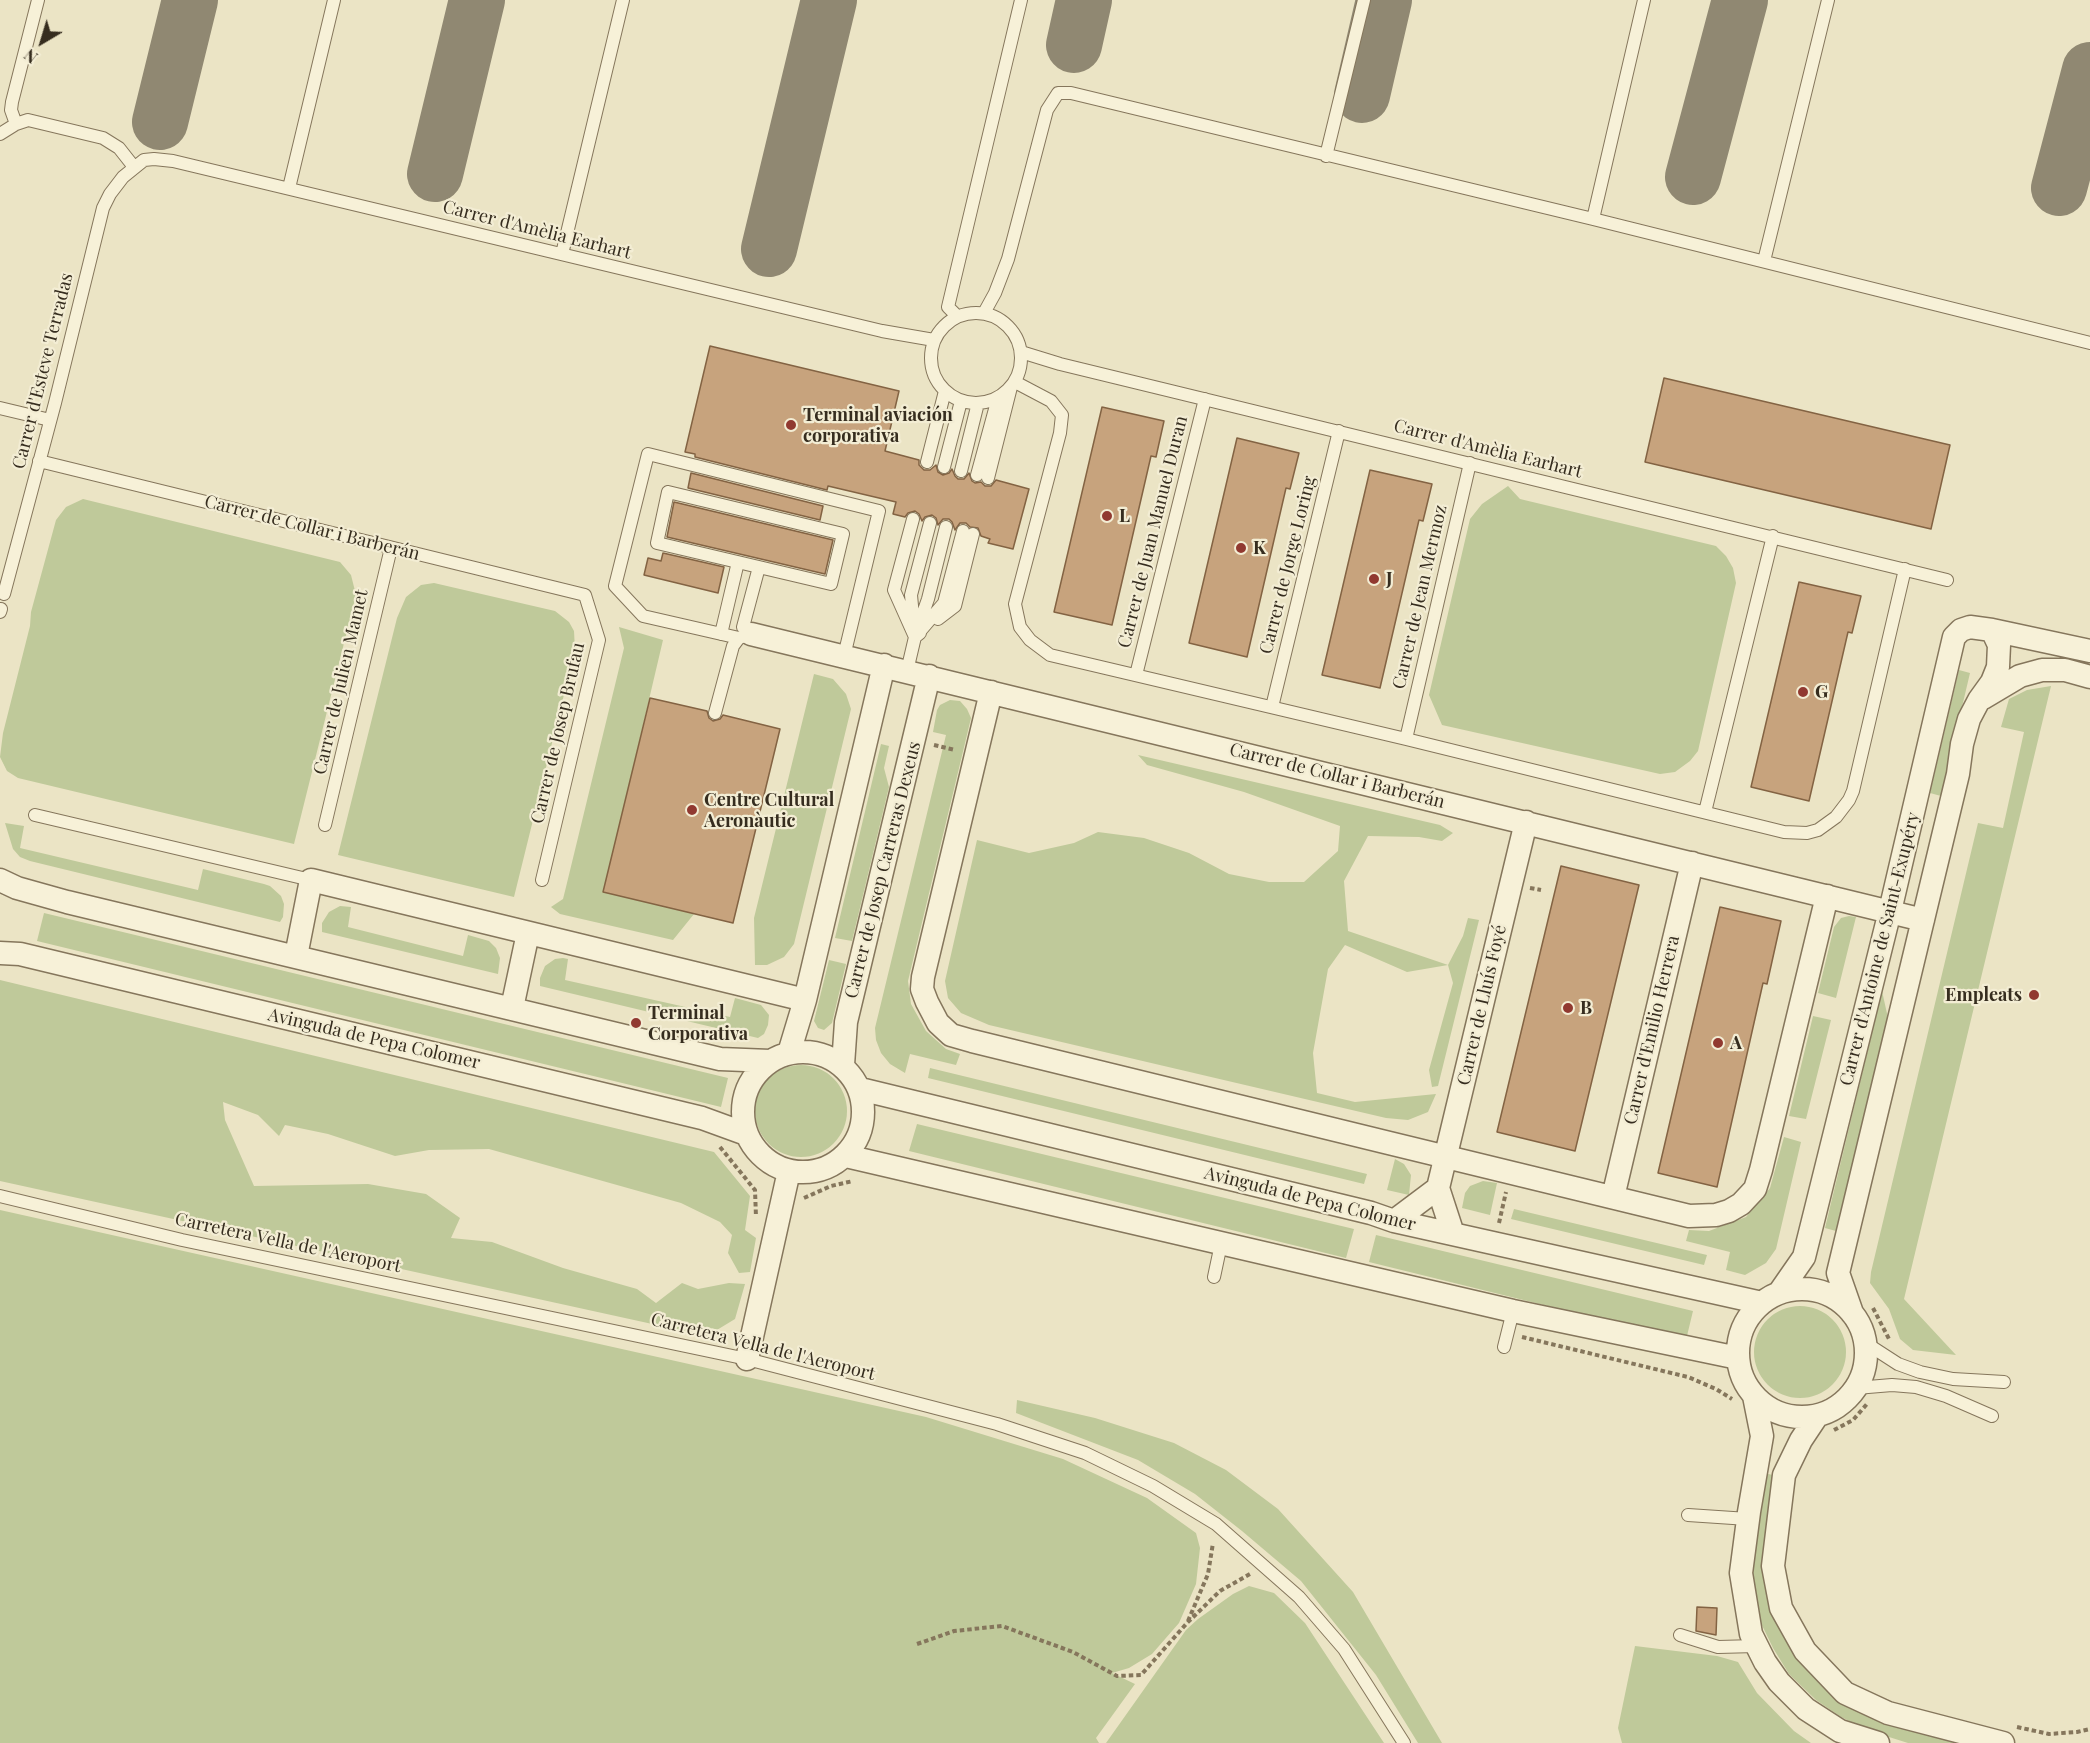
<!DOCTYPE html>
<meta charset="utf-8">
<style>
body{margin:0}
#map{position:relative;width:2090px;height:1743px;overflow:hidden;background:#ebe4c5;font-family:"Playfair Display",serif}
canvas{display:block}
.north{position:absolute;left:12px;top:12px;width:60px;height:60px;-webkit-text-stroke:4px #f3edd4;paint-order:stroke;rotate:218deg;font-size:16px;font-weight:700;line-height:24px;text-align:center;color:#362d1f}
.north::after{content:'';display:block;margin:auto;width:21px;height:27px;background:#362d1f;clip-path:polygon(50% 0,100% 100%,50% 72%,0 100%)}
</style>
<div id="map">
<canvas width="2090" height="1743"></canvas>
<div class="north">N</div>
</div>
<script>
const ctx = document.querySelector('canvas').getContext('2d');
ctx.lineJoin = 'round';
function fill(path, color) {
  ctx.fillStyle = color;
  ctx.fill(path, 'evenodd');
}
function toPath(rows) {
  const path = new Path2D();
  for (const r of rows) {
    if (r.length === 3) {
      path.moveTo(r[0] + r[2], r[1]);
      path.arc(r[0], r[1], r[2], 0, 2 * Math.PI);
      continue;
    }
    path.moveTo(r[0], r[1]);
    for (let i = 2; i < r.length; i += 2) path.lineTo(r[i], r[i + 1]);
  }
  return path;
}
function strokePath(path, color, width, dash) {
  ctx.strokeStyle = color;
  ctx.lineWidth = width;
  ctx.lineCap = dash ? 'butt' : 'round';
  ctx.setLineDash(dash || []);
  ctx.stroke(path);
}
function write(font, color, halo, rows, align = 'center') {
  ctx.font = font + ' "Playfair Display",serif';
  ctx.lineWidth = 4.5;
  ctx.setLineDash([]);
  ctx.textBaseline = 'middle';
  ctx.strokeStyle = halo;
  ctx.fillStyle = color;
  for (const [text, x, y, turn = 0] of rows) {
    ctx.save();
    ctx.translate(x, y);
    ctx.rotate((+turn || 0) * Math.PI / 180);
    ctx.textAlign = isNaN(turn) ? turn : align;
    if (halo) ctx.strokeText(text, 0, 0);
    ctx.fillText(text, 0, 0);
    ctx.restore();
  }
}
fill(toPath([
 [1508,486,1520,499,1716,546,1726,556,1733,568,1736,583,1698,751,1690,761,1675,772,1660,774,1442,725,1429,695,1470,519,1482,504],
 [83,499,340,562,351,575,356,595,294,844,18,778,7,771,0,757,3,733,30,626,31,612,56,520,66,507],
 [434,583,555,611,569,622,574,631,575,650,514,897,338,855,397,618,406,597,421,585],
 [619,627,663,640,604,891,694,914,673,940,560,914,551,907,563,899,566,887,624,648],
 [1959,670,1970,673,1941,796,1930,793],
 [814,674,833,679,846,694,851,709,794,944,784,957,767,965,755,965,754,918],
 [2051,686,1904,1299,1956,1355,1913,1350,1900,1339,1889,1309,1870,1283,1871,1272,1978,823,2003,828,2024,732,2001,727,2009,699,2027,690],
 [950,700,960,701,967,709,971,718,908,981,911,1004,926,1031,946,1049,960,1054,956,1065,910,1054,905,1073,890,1064,881,1053,876,1040,875,1028,946,735,933,732,937,710,940,705],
 [881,744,889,746,884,768,889,787,852,941,835,938],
 [1138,755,1440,825,1453,833,1442,841,1419,837,1368,836,1344,881,1348,931,1448,965,1463,936,1468,918,1479,920,1438,1086,1432,1087,1429,1070,1453,983,1448,965,1407,972,1345,945,1328,969,1313,1053,1317,1093,1355,1102,1436,1094,1428,1112,1408,1120,1386,1118,989,1025,961,1013,948,998,945,981,977,840,1029,853,1074,843,1098,832,1144,838,1189,853,1229,874,1269,882,1304,882,1338,851,1340,826,1244,792,1147,765],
 [5,823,24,826,20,848,198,890,203,869,264,884,270,886,281,896,284,904,283,917,280,922,30,861,20,857,13,849],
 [340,906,351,907,348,927,463,956,468,935,489,941,496,948,500,958,498,974,322,932,322,923,329,912],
 [44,913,728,1078,721,1107,37,941],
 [1849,916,1856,917,1836,998,1818,993,1834,927,1841,918],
 [563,958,568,959,565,980,730,1017,735,998,761,1005,769,1015,768,1025,764,1034,758,1038,540,986,540,978,545,966,555,959],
 [829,960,846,964,832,1023,824,1030,818,1028,814,1021],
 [0,980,714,1152,750,1196,745,1230,756,1238,750,1272,739,1273,728,1253,732,1235,720,1222,681,1203,489,1149,429,1150,395,1156,328,1134,285,1125,279,1136,258,1115,223,1102,225,1120,254,1186,368,1184,426,1194,460,1218,451,1238,492,1242,563,1268,637,1289,656,1303,682,1283,698,1289,729,1283,745,1284,735,1319,707,1336,0,1181],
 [1882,991,1888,1018,1836,1231,1825,1228],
 [1813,1016,1831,1020,1806,1119,1789,1116],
 [801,1111,46],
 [930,1068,1367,1174,1364,1184,928,1078],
 [917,1124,1354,1229,1346,1258,909,1151],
 [1784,1137,1801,1142,1776,1249,1766,1263,1745,1275,1726,1270,1730,1252,1686,1241,1689,1230,1709,1231,1746,1217,1770,1188],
 [1395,1159,1404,1164,1411,1175,1409,1195,1387,1190],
 [1483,1181,1497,1183,1490,1215,1462,1208,1465,1193,1470,1186],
 [1514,1209,1707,1255,1704,1265,1511,1219],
 [0,1210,926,1417,1063,1459,1147,1498,1196,1533,1200,1548,1196,1584,1179,1623,1152,1654,1129,1668,1112,1673,1135,1684,1096,1738,1099,1743,0,1743],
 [1376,1235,1693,1311,1686,1340,1369,1262],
 [1800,1352,46],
 [1017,1400,1095,1418,1174,1443,1226,1470,1278,1509,1353,1592,1442,1743,1418,1743,1376,1675,1301,1581,1242,1531,1195,1494,1138,1460,1016,1413],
 [1764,1473,1777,1476,1768,1516,1798,1658,1821,1685,1849,1707,1961,1743,1908,1743,1870,1731,1841,1717,1816,1700,1789,1674,1773,1648,1758,1617,1752,1586,1751,1559],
 [1249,1586,1274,1593,1305,1623,1384,1743,1106,1743,1186,1630,1198,1619,1233,1594],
 [1635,1646,1717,1656,1738,1662,1757,1693,1794,1731,1811,1743,1622,1743,1618,1728]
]), '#bfc99a');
strokePath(toPath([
 [1074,45,1084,0],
 [1362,95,1384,0],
 [160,122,190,0],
 [435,174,477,0],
 [1693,177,1740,0],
 [2059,188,2090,70],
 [769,249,829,0]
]), '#908872', 56);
const building = toPath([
 [710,346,899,391,885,451,919,460,919,465,924,470,930,470,936,465,938,472,943,475,949,473,952,469,955,476,958,479,964,479,969,473,972,481,975,483,981,482,985,486,991,486,996,480,1029,489,1013,549,988,543,990,539,981,536,978,528,970,527,966,523,960,523,955,530,952,522,949,519,943,519,938,525,936,518,932,515,925,517,922,521,919,514,915,511,908,513,905,517,893,514,896,502,828,486,827,490,695,457,695,454,685,452,710,346],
 [1664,378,1950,445,1931,529,1645,462,1664,378],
 [1102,407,1164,421,1156,457,1151,456,1112,625,1054,612,1102,407],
 [1237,438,1299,453,1290,489,1286,488,1247,657,1189,643,1237,438],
 [1370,470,1432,484,1423,521,1419,520,1380,688,1322,675,1370,470],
 [691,473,823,506,820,520,688,488,691,473],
 [674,502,833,540,825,574,667,537,674,502],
 [663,553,724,567,718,593,644,575,648,558,661,561,663,553],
 [1799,582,1861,596,1852,633,1848,632,1809,801,1751,787,1799,582],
 [650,698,707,711,709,718,713,721,720,719,723,715,780,729,733,923,603,892,650,698],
 [1561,866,1639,885,1575,1151,1497,1132,1561,866],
 [1720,907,1781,921,1767,984,1763,983,1717,1187,1658,1173,1720,907],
 [1697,1607,1717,1608,1716,1635,1696,1631,1697,1607]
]);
fill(building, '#c7a37d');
strokePath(building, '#836343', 1.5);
const lane = toPath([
 [16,124,11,110,12,102,38,0],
 [0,134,16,124,28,120,103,138,119,148,134,167],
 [1326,156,1364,0],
 [289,188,334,0],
 [1593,219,1644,0],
 [562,254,623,0],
 [1764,261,1828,0],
 [976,358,45],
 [984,313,995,293,1008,259,1047,110,1058,93,1071,93,1593,219,2090,343],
 [957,316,948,307,1021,0],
 [1021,352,1060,364,1947,580],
 [1015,382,1051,401,1062,415,1060,433,1015,604,1020,627,1030,640,1050,655,1406,739,1784,832,1807,833,1818,830,1836,817,1849,800,1853,791,1905,569],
 [0,408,50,420],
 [39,461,585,595,599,640,542,880],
 [927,462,945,391],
 [944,467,961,401],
 [961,471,978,403],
 [977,475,998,398],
 [988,478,1011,387],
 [668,492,843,534,831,584,657,543,668,492],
 [913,519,894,590,915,637,944,603,963,531],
 [759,567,743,627,751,634,739,638,643,616,615,586,648,454,879,511,844,656],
 [4,594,55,403,103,208,110,194,123,177,144,160,154,159,173,161,882,331,934,340],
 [0,612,1,609],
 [938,619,955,606,973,534],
 [914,627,911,595,930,523],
 [917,630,928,599,946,527],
 [721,634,738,562],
 [907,671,915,637,920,633],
 [1136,675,1205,399],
 [1272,707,1339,431],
 [715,713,733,646,739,638],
 [1406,739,1470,463],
 [1705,812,1773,536],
 [35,815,311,880],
 [325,825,391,548],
 [0,1196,182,1240,747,1359,997,1424,1085,1453,1153,1486,1216,1524,1299,1597,1344,1649,1404,1743],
 [1214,1277,1221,1244],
 [1864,1342,1898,1364,1920,1372,1953,1379,2004,1382],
 [1504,1347,1513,1311],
 [1856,1388,1892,1385,1916,1387,1946,1396,1992,1416],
 [1688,1515,1748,1519],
 [1680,1635,1718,1647,1756,1646]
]);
const street = toPath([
 [751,634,1923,920],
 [991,692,923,977,922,989,927,1002,938,1023,951,1035,972,1041,1389,1143,1689,1216,1716,1215,1729,1211,1741,1204,1755,1189,1761,1170,1827,896],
 [1983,698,2020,676,2042,670,2065,670,2090,677],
 [0,880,17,888,67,902,720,1059,770,1061],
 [0,953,20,954,702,1118,746,1134],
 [296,956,311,880,805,1000],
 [512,1008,528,933],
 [803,1112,60],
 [789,1053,805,1000,884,665],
 [843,1065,846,1022,929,676],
 [860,1089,1371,1213,1394,1221,1762,1303],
 [846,1156,1513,1311,1738,1358],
 [1613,1197,1692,863],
 [1394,1221,1438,1188],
 [1453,1234,1438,1188,1526,822],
 [1802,1353,64],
 [1779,1293,1804,1257,1890,911,1954,637,1961,630,1970,627,1992,630,2090,651],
 [1852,1313,1838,1273,1958,774,1962,744,1969,719,1979,700,1992,682,1998,667,1999,645,1992,630],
 [747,1359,789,1171],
 [1754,1396,1762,1436,1749,1512,1741,1573,1751,1634,1765,1662,1779,1682,1806,1709,1840,1731,1878,1743],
 [1817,1416,1801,1440,1784,1475,1773,1566,1781,1608,1805,1651,1845,1693,1888,1713,2003,1743]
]);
strokePath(lane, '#85765c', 14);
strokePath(street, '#85765c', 25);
strokePath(toPath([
 [934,745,955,750],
 [1530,888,1541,890],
 [720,1147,755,1190,756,1217],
 [804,1198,831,1186,853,1181],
 [1499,1223,1506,1192],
 [1873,1308,1889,1339],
 [1522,1337,1688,1377,1716,1389,1732,1399],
 [1834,1430,1853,1420,1867,1404],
 [1188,1621,1208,1574,1213,1543],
 [917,1644,954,1631,1002,1626,1073,1652,1117,1676,1141,1675,1187,1623,1220,1591,1250,1574],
 [2017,1727,2049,1734,2077,1732,2090,1729]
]), '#85765c', 4, [4.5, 3]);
strokePath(lane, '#f7f1d8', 12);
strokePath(street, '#f7f1d8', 22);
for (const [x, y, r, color] of [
 [791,425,6,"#913930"],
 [1107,516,6,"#913930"],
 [1241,548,6,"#913930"],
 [1374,579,6,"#913930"],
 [1803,692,6,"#913930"],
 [692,810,6,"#913930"],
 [2034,995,6,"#913930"],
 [1568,1008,6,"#913930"],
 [636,1023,6,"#913930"],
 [1718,1043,6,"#913930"]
]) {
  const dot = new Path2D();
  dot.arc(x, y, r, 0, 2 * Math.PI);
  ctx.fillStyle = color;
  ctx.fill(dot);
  strokePath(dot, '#f3edd4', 2);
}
write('18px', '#362d1f', '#f3edd4', [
 ["Carrer d'Amèlia Earhart",537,230,14],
 ["Carrer d'Esteve Terradas",43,371,-76],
 ["Carrer d'Amèlia Earhart",1488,449,14],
 ["Carrer de Collar i Barberán",312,528,14],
 ["Carrer de Juan Manuel Duran",1153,532,-76],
 ["Carrer de Jorge Loring",1288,565,-76],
 ["Carrer de Jean Mermoz",1420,597,-77],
 ["Carrer de Julien Mamet",341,682,-77],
 ["Carrer de Josep Brufau",558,733,-77],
 ["Carrer de Collar i Barberán",1337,776,14],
 ["Carrer de Josep Carreras Dexeus",883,870,-76],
 ["Carrer d'Antoine de Saint-Exupéry",1880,949,-76],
 ["Carrer de Lluís Foyé",1482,1005,-77],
 ["Carrer d'Emilio Herrera",1652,1030,-77],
 ["Avinguda de Pepa Colomer",374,1039,13],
 ["Avinguda de Pepa Colomer",1310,1199,14],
 ["Carretera Vella de l'Aeroport",288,1243,12],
 ["Carretera Vella de l'Aeroport",763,1347,14]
]);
write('bold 18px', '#362d1f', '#f3edd4', [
 ["Terminal aviación",803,415],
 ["corporativa",803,436],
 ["L",1119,516],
 ["K",1253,548],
 ["J",1386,579],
 ["G",1815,692],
 ["Centre Cultural",704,800],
 ["Aeronàutic",704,821],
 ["Empleats",2022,995,"right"],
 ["B",1580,1008],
 ["Terminal",648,1013],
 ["Corporativa",648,1034],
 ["A",1730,1043]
], 'left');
</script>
